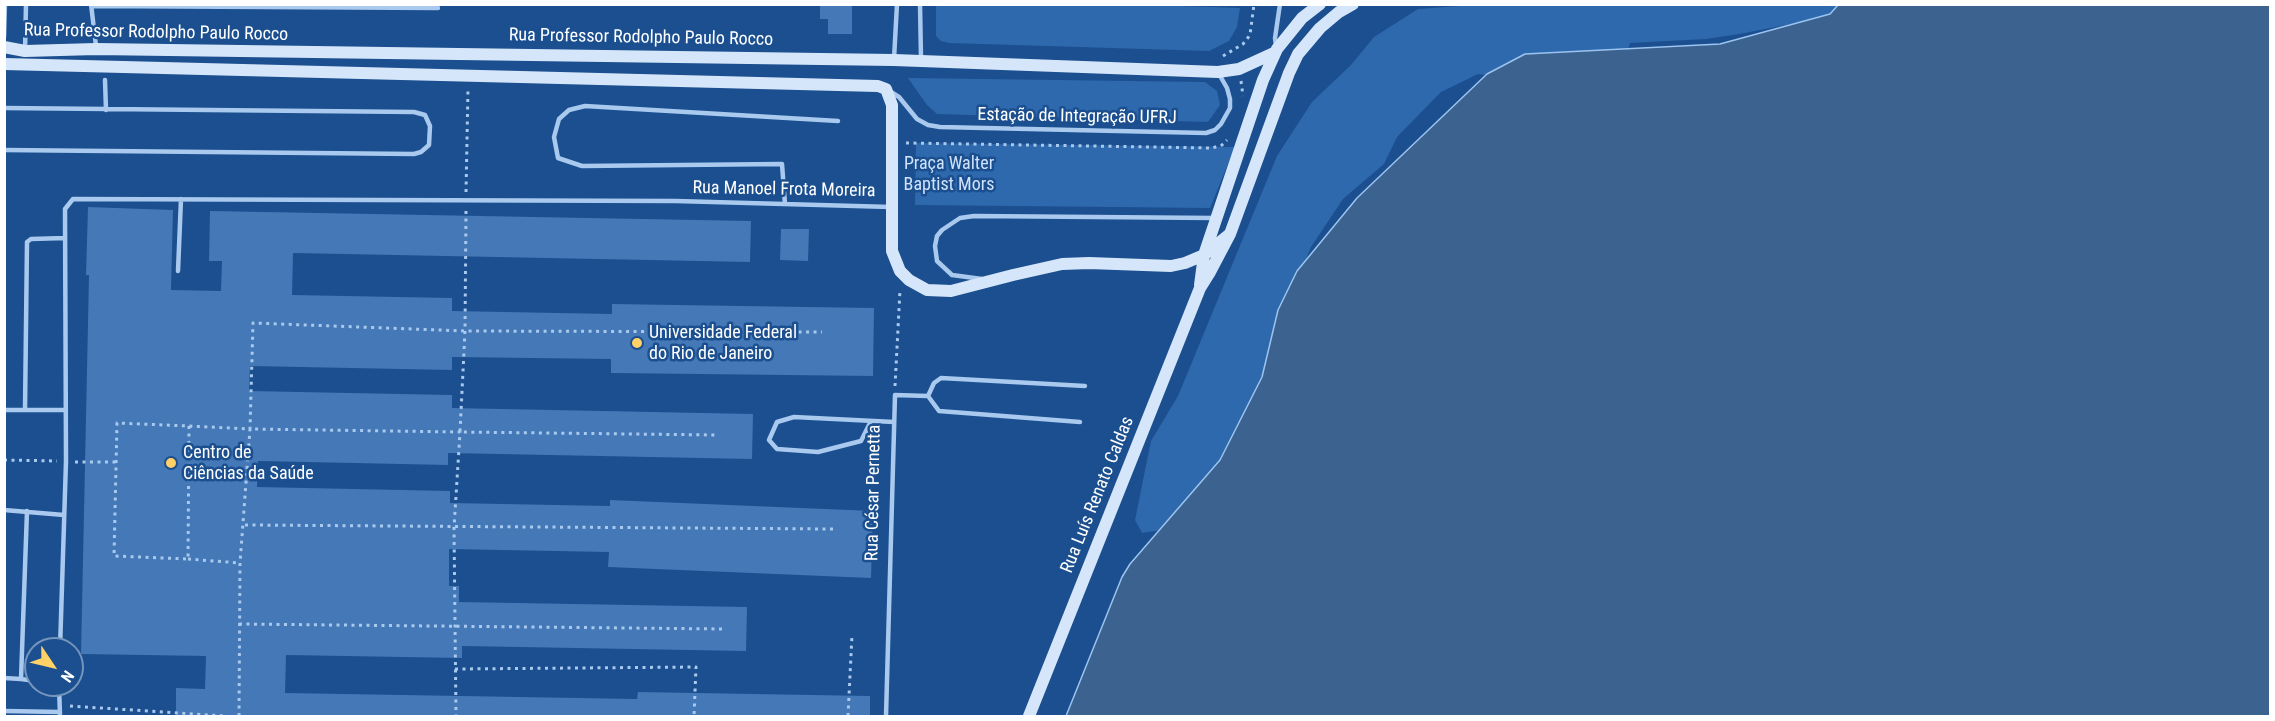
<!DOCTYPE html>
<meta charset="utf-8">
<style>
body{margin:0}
#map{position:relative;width:2275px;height:721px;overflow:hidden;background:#1b4f8f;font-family:"Roboto Condensed",sans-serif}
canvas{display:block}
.frame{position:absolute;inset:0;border:6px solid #fff;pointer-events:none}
.north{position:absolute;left:24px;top:637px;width:60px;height:60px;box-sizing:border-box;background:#1b4f8f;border:2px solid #7695bc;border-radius:50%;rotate:125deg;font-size:16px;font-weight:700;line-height:24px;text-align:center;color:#fff}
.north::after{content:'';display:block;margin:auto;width:21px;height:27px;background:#ffd166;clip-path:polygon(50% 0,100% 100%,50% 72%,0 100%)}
</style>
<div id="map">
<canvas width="2275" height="721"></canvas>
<div class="frame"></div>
<div class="north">N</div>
</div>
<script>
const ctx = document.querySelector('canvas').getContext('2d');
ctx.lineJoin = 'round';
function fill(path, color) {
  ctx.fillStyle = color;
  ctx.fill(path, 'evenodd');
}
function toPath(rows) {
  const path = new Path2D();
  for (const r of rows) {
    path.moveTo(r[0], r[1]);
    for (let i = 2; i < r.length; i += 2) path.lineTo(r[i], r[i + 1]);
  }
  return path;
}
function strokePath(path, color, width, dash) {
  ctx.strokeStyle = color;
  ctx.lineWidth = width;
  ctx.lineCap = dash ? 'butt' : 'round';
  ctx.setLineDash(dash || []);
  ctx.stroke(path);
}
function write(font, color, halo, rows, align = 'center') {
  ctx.font = font + ' "Roboto Condensed",sans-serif';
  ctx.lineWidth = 5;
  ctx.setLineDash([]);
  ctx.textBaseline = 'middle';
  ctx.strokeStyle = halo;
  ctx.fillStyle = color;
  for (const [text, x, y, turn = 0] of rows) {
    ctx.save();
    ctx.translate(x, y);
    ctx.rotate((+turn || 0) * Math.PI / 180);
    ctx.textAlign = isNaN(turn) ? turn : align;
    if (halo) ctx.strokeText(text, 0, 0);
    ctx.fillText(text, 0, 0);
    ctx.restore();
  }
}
fill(toPath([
 [1120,4,1240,8,1237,27,1229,41,1209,51,949,43,941,41,936,36,936,5],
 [1474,5,1847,5,1844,14,1739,34,1706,39,1630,43,1622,70,1553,84,1478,74,1441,92,1397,137,1384,164,1343,199,1311,247,1293,290,1268,398,1169,529,1142,533,1135,520,1151,441,1178,396,1277,156,1312,102,1351,65,1374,37,1418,9],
 [908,78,1205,82,1217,91,1220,105,1208,122,937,114,927,105],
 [916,143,1235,147,1210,208,915,205]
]), '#2e69ad');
const water = toPath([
 [1839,4,2270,5,2270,716,1066,716,1122,577,1130,564,1220,460,1262,377,1278,310,1297,271,1357,198,1487,74,1525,54,1720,44,1830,14,1839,4]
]);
fill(water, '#3c6290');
strokePath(water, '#9cc4f0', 1.5);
fill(toPath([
 [820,4,852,4,852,34,828,34,828,19,820,19],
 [88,207,173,210,171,290,221,291,222,261,209,261,210,211,751,221,750,262,293,253,292,295,452,298,452,311,612,314,612,304,874,308,873,376,611,373,611,359,452,357,452,370,250,366,249,391,452,395,452,408,753,414,752,459,448,453,448,465,258,461,257,487,450,491,450,503,610,506,610,500,873,511,871,578,608,567,609,552,449,549,449,586,459,586,459,602,747,607,746,651,462,646,462,658,286,655,285,693,637,699,638,692,870,696,870,717,176,717,176,688,205,689,206,656,81,654,89,275,86,275],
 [781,229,809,229,808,261,780,260]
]), '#4478b7');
strokePath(toPath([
 [1223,56,1243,44,1250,35,1254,4],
 [1241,81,1243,96],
 [906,143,1212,148,1222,145,1227,140],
 [466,192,468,88],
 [466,211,465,331,460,432,717,435],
 [895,386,900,290],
 [189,426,188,559,114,556,117,423,189,426,250,429,253,323,465,331,822,332],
 [4,460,57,461],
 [75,462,116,462],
 [245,525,833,529],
 [188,559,240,563],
 [239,624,724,629],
 [455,669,696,667,694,716],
 [70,706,225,716],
 [239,716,240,563,250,429,460,432,454,528,456,716],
 [848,716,852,635]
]), '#a9c9ee', 3, [3, 4.5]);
strokePath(toPath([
 [91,4,96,46],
 [920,4,921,59],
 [91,6,438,8],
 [4,37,5,4],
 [1276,46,1275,38,1280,4],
 [25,51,26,4],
 [894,59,897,4],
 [105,80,106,110],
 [891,92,899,97,917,119,928,125,940,127,1206,133,1215,130,1221,124,1230,108,1230,99,1227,88,1219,74],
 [4,108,414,112,425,115,430,126,429,145,421,152,414,154,4,150],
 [785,204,782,164,582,166,558,158,554,137,559,119,569,110,585,106,838,121],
 [178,271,181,199],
 [982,279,952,275,937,261,935,246,937,236,942,230,960,218,974,216,1214,218],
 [4,410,25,410,27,242,31,239,65,238],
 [25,410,65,410],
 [871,421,861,441,818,452,777,449,769,440,777,422,794,417,894,422],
 [1080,422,939,411,928,396,934,383,941,378,1085,386],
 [4,510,64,515],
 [27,511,21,679,36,681],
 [60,649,66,461,65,209,73,199,676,201,891,207],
 [4,678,21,679],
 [59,685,60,716],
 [4,711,60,712],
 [886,716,895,395,928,396]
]), '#a9c9ee', 4.5);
strokePath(toPath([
 [4,47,25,51,96,49,894,60,1218,72,1239,69,1274,53],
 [4,64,878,86,886,89,892,105,892,251,900,271,909,280,927,290,951,291,1013,275,1062,264,1089,263,1171,266,1185,263,1204,255,1230,234],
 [1200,285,1204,255,1263,80,1277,49,1302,18,1320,4],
 [1029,716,1200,288,1210,272,1230,234,1289,73,1298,54,1320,28,1339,12,1353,4]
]), '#d6e6fa', 12);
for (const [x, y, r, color] of [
 [637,343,6,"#ffd166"],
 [171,463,6,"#ffd166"]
]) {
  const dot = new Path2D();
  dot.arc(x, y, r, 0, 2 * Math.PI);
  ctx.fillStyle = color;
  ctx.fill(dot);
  strokePath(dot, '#1b4f8f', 2);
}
write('18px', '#fff', '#1b4f8f', [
 ["Rua Professor Rodolpho Paulo Rocco",156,33,1],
 ["Rua Professor Rodolpho Paulo Rocco",641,38,1],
 ["Estação de Integração UFRJ",1077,117,1],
 ["Rua Manoel Frota Moreira",784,190,1],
 ["Rua César Pernetta",874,493,-89],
 ["Rua Luís Renato Caldas",1098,495,-68]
]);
write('18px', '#cfe3fa', '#1b4f8f', [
 ["Praça Walter",949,164],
 ["Baptist Mors",949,185]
]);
write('18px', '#fff', '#1b4f8f', [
 ["Universidade Federal",649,333],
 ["do Rio de Janeiro",649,354],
 ["Centro de",183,453],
 ["Ciências da Saúde",183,474]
], 'left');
</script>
